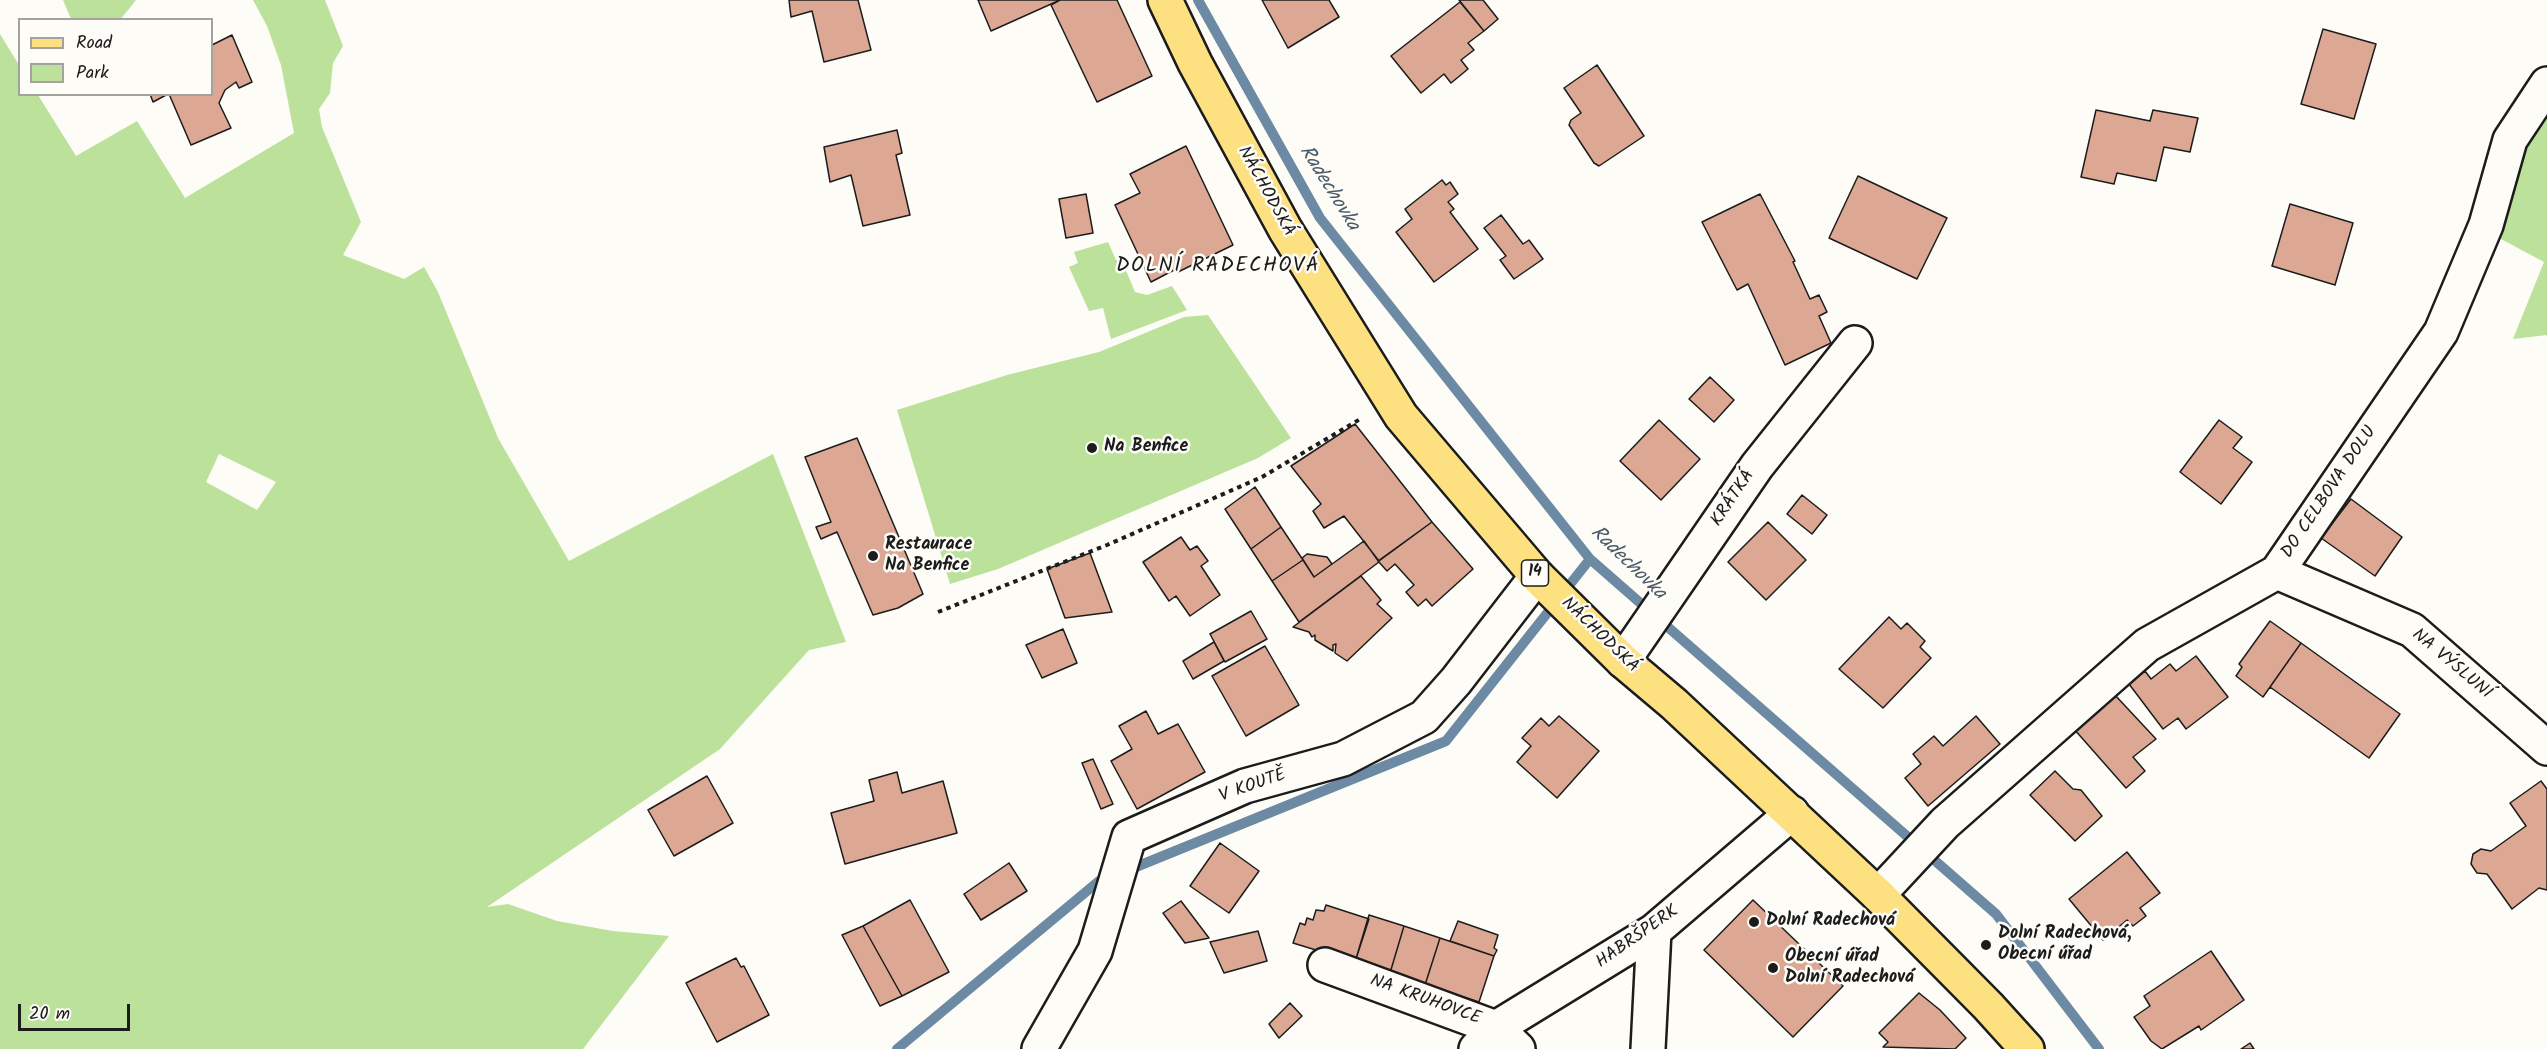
<!DOCTYPE html>
<meta charset="utf-8">
<style>
body{margin:0}
#map{position:relative;width:2547px;height:1049px;overflow:hidden;background:#fdfcf7;font-family:Kalam,sans-serif}
canvas{display:block}
.legend{position:absolute;left:18px;top:18px;width:195px;height:78px;box-sizing:border-box;background:#fdfcf7;border:2px solid #a3a29f;margin:0;padding:8px 10px;list-style:none;font-size:18px;color:#1c1c1c}
.legend li{display:flex;align-items:center;gap:12px;height:30px}
.legend b{width:30px;border:2px solid #a3a29f}
.scale{position:absolute;left:18px;top:1004px;width:112px;height:27px;box-sizing:border-box;border:3px solid #1c1c1c;border-top:0;padding-left:8px;font-size:18px;line-height:21px;white-space:nowrap;color:#1c1c1c;-webkit-text-stroke:4px #fdfcf7;paint-order:stroke}
</style>
<div id="map">
<canvas width="2547" height="1049"></canvas>
<ul class="legend">
<li><b style="height:8px;background:#fde080"></b>Road</li>
<li><b style="height:16px;background:#bce19b"></b>Park</li>
</ul>
<div class="scale">20 m</div>
</div>
<script>
const ctx = document.querySelector('canvas').getContext('2d');
ctx.lineJoin = 'round';
function fill(path, color) {
  ctx.fillStyle = color;
  ctx.fill(path, 'evenodd');
}
function toPath(rows) {
  const path = new Path2D();
  for (const r of rows) {
    path.moveTo(r[0], r[1]);
    for (let i = 2; i < r.length; i += 2) path.lineTo(r[i], r[i + 1]);
  }
  return path;
}
function strokePath(path, color, width, dash) {
  ctx.strokeStyle = color;
  ctx.lineWidth = width;
  ctx.lineCap = dash ? 'butt' : 'round';
  ctx.setLineDash(dash || []);
  ctx.stroke(path);
}
function write(font, color, halo, rows, align = 'center') {
  ctx.font = font + ' Kalam,sans-serif';
  ctx.lineWidth = 5;
  ctx.setLineDash([]);
  ctx.textBaseline = 'middle';
  ctx.strokeStyle = halo;
  ctx.fillStyle = color;
  for (const [text, x, y, turn = 0] of rows) {
    ctx.save();
    ctx.translate(x, y);
    ctx.rotate((+turn || 0) * Math.PI / 180);
    ctx.textAlign = isNaN(turn) ? turn : align;
    if (halo) ctx.strokeText(text, 0, 0);
    ctx.fillText(text, 0, 0);
    ctx.restore();
  }
}
fill(toPath([
 [63,0,136,0,120,20,71,19],
 [253,0,325,0,343,46,333,63,330,93,319,109,322,127,361,222,343,255,404,279,424,267,438,292,498,438,569,561,773,454,846,642,809,650,720,749,487,907,508,904,557,921,613,931,669,936,583,1049,0,1049,0,34,19,65,20,94,38,95,76,156,137,121,185,198,294,133,281,65,267,26],
 [219,454,276,482,257,510,206,482],
 [2547,118,2547,335,2513,339,2544,262,2486,231,2539,123],
 [1108,242,1116,260,1122,261,1135,292,1147,295,1172,286,1187,310,1111,339,1103,308,1089,311,1069,267,1078,263,1074,252],
 [1208,315,1291,438,1258,458,998,569,950,584,897,410,1007,375,1099,352,1184,317]
]), '#bce19b');
strokePath(toPath([
 [1198,0,1320,218,1590,559,1996,914,2099,1049],
 [1126,871,1446,741,1590,559],
 [897,1049,1099,881,1111,876]
]), '#6c8aa4', 10);
const building = toPath([
 [789,0,858,0,871,50,824,62,812,11,791,17,789,0],
 [978,0,1060,0,991,31,978,0],
 [1060,0,1117,0,1152,76,1097,102,1051,5,1060,0],
 [1262,0,1329,0,1339,17,1288,48,1262,0],
 [1459,0,1483,0,1498,19,1484,31,1459,0],
 [1460,2,1484,31,1468,43,1474,50,1461,60,1468,69,1451,83,1444,74,1421,93,1391,56,1460,2],
 [2323,29,2376,44,2354,119,2301,104,2323,29],
 [232,35,252,82,239,88,236,82,225,90,219,103,231,128,191,145,169,94,212,94,212,45,232,35],
 [1597,65,1644,136,1599,166,1594,163,1569,125,1571,120,1581,113,1564,88,1597,65],
 [150,94,168,94,153,102,150,94],
 [2096,110,2150,121,2153,110,2198,118,2190,152,2164,147,2156,181,2117,173,2114,184,2081,177,2096,110],
 [897,130,902,153,896,155,910,215,863,226,851,175,830,182,824,147,897,130],
 [1186,146,1233,245,1178,272,1176,269,1151,282,1115,205,1140,193,1130,174,1186,146],
 [1858,176,1947,218,1917,279,1829,238,1858,176],
 [1442,180,1446,185,1450,182,1458,194,1448,202,1454,209,1450,212,1478,249,1434,282,1396,232,1412,219,1405,209,1442,180],
 [1086,194,1093,233,1066,238,1059,199,1086,194],
 [1760,194,1795,261,1793,262,1810,299,1819,295,1827,312,1819,316,1831,343,1785,365,1748,284,1737,290,1702,222,1760,194],
 [2290,204,2353,223,2335,285,2272,266,2290,204],
 [1501,215,1523,244,1529,240,1543,259,1514,279,1500,260,1506,256,1484,228,1501,215],
 [1710,377,1734,400,1714,422,1689,399,1710,377],
 [1659,420,1700,459,1661,500,1620,461,1659,420],
 [2219,420,2242,437,2233,448,2252,462,2221,504,2180,472,2219,420],
 [1355,424,1432,522,1379,561,1344,516,1324,528,1313,511,1321,504,1291,466,1355,424],
 [857,438,923,594,898,608,873,615,837,532,821,539,816,527,831,522,805,457,857,438],
 [1255,487,1281,527,1251,549,1225,509,1255,487],
 [1802,495,1827,515,1812,534,1787,514,1802,495],
 [2351,499,2402,537,2375,576,2321,538,2351,499],
 [1432,522,1473,569,1432,606,1426,599,1418,606,1406,592,1414,585,1395,564,1387,571,1378,561,1432,522],
 [1768,522,1806,560,1766,600,1728,562,1768,522],
 [1281,527,1303,560,1272,581,1251,549,1281,527],
 [1181,537,1190,550,1197,546,1208,561,1201,566,1220,595,1190,616,1176,596,1169,601,1143,562,1181,537],
 [1364,541,1379,562,1299,622,1272,581,1303,560,1314,577,1364,541],
 [1090,553,1112,612,1065,618,1047,569,1090,553],
 [1307,554,1327,557,1332,564,1314,577,1302,558,1307,554],
 [1361,576,1381,600,1377,604,1392,618,1347,661,1335,653,1336,644,1333,645,1333,651,1315,640,1315,635,1312,637,1309,632,1293,627,1361,576],
 [1251,611,1267,639,1225,662,1210,634,1251,611],
 [1889,617,1901,629,1907,623,1925,641,1920,647,1931,658,1883,708,1839,669,1889,617],
 [2270,621,2301,643,2263,697,2236,676,2242,667,2239,664,2270,621],
 [1063,629,1077,663,1042,678,1026,645,1063,629],
 [1214,642,1224,661,1193,679,1183,661,1214,642],
 [2301,643,2400,714,2369,758,2270,687,2301,643],
 [1265,646,1299,705,1246,736,1212,676,1265,646],
 [2196,656,2228,697,2186,729,2178,718,2163,729,2129,684,2145,671,2151,679,2170,664,2176,671,2196,656],
 [2114,694,2156,739,2133,757,2145,771,2126,788,2074,729,2114,694],
 [1146,711,1158,734,1178,724,1205,772,1137,809,1111,761,1132,749,1119,726,1146,711],
 [1559,716,1599,751,1557,798,1517,762,1531,746,1522,738,1541,718,1549,726,1559,716],
 [1976,716,2000,744,1928,806,1905,778,1921,764,1913,754,1934,736,1943,746,1976,716],
 [1093,759,1113,804,1101,809,1082,763,1093,759],
 [2055,771,2073,789,2081,790,2102,816,2075,841,2030,795,2055,771],
 [897,772,902,793,943,781,957,833,845,864,831,813,874,801,869,780,897,772],
 [707,776,733,823,674,856,648,810,707,776],
 [2541,781,2547,789,2547,890,2539,888,2512,909,2487,874,2477,873,2471,864,2473,854,2481,849,2491,851,2526,826,2510,803,2541,781],
 [1220,843,1259,871,1229,913,1190,886,1220,843],
 [2127,852,2160,893,2140,908,2146,916,2133,926,2127,920,2103,940,2069,899,2127,852],
 [1009,863,1027,891,981,920,964,894,1009,863],
 [910,900,949,972,902,996,863,926,910,900],
 [1753,900,1843,986,1793,1037,1704,950,1753,900],
 [1181,901,1209,938,1185,943,1163,913,1181,901],
 [1326,905,1369,919,1355,962,1293,943,1300,923,1305,925,1307,918,1313,920,1316,910,1324,911,1326,905],
 [1369,915,1404,926,1390,973,1355,962,1369,915],
 [1458,921,1498,935,1494,948,1497,950,1494,956,1450,941,1458,921],
 [863,926,902,996,880,1006,842,935,863,926],
 [1404,926,1440,938,1425,985,1390,973,1404,926],
 [1258,931,1267,961,1224,973,1210,942,1258,931],
 [1440,938,1494,956,1479,1002,1425,985,1440,938],
 [2211,951,2244,1000,2201,1030,2199,1026,2162,1049,2151,1041,2134,1017,2150,1006,2144,996,2211,951],
 [736,958,741,967,744,966,769,1015,717,1042,686,983,736,958],
 [1919,993,1940,1010,1966,1038,1955,1049,1883,1047,1888,1042,1879,1033,1919,993],
 [1290,1003,1302,1016,1279,1038,1269,1024,1290,1003],
 [2250,1043,2254,1049,2241,1049,2250,1043]
]);
fill(building, '#dda893');
strokePath(building, '#1c1c1c', 1.5);
const minor = toPath([
 [2277,572,2412,630,2547,748],
 [1623,661,1757,466,1855,343],
 [1878,895,1945,823,2147,645,2277,572,2441,332,2486,225,2510,140,2547,84],
 [1325,965,1496,1028,1518,1049],
 [1039,1049,1095,951,1129,837,1245,786,1343,759,1424,717,1456,681,1537,576],
 [1476,1049,1496,1028,1654,931,1792,813],
 [1648,1049,1654,931]
]);
const major = toPath([
 [1165,0,1195,63,1285,229,1401,416,1537,576,1623,661,1674,704,1878,895,1988,1006,2027,1049]
]);
strokePath(minor, '#1c1c1c', 38);
strokePath(major, '#1c1c1c', 38);
strokePath(toPath([
 [938,612,1107,545,1262,477,1362,418]
]), '#1c1c1c', 4, [4.5, 4.5]);
strokePath(minor, '#fdfcf7', 33);
strokePath(major, '#fde080', 33);
for (const [x, y, r, color] of [
 [1092,448,6,"#1c1c1c"],
 [873,556,6,"#1c1c1c"],
 [1754,922,6,"#1c1c1c"],
 [1986,945,6,"#1c1c1c"],
 [1773,968,6,"#1c1c1c"]
]) {
  const dot = new Path2D();
  dot.arc(x, y, r, 0, 2 * Math.PI);
  ctx.fillStyle = color;
  ctx.fill(dot);
  strokePath(dot, '#fdfcf7', 2);
}
for (const [x, y, w] of [
 [1535,573,27]
]) {
  const box = new Path2D();
  box.roundRect(x - w / 2, y - 13, w, 26, 4.5);
  ctx.fillStyle = '#fdfcf7';
  ctx.fill(box);
  strokePath(box, '#1c1c1c', 1.5);
}
write('bold 16px', '#1c1c1c', null, [
 ["14",1535,573]
]);
write('18px', '#1c1c1c', '#fdfcf7', [
 ["NÁCHODSKÁ",1265,192,61],
 ["DO CELBOVA DOLU",2330,493,-56],
 ["KRÁTKÁ",1734,499,-56],
 ["NÁCHODSKÁ",1599,636,44],
 ["NA VÝSLUNÍ",2451,665,40],
 ["V KOUTĚ",1253,787,-19],
 ["HABRŠPERK",1638,938,-35],
 ["NA KRUHOVCE",1425,1001,20]
]);
write('bold 18px', '#1c1c1c', '#fdfcf7', [
 ["Na Benfice",1104,448],
 ["Restaurace",885,546],
 ["Na Benfice",885,567],
 ["Dolní Radechová",1766,922],
 ["Dolní Radechová,",1998,935],
 ["Obecní úřad",1998,956],
 ["Obecní úřad",1785,958],
 ["Dolní Radechová",1785,979]
], 'left');
write('italic 20px', '#4b5c6b', '#fdfcf7', [
 ["Radechovka",1328,189,58],
 ["Radechovka",1627,564,44]
]);
ctx.letterSpacing = '1.5px';
write('21px', '#1c1c1c', '#fdfcf7', [
 ["DOLNÍ RADECHOVÁ",1218,267]
]);
ctx.letterSpacing = '0px';
</script>
